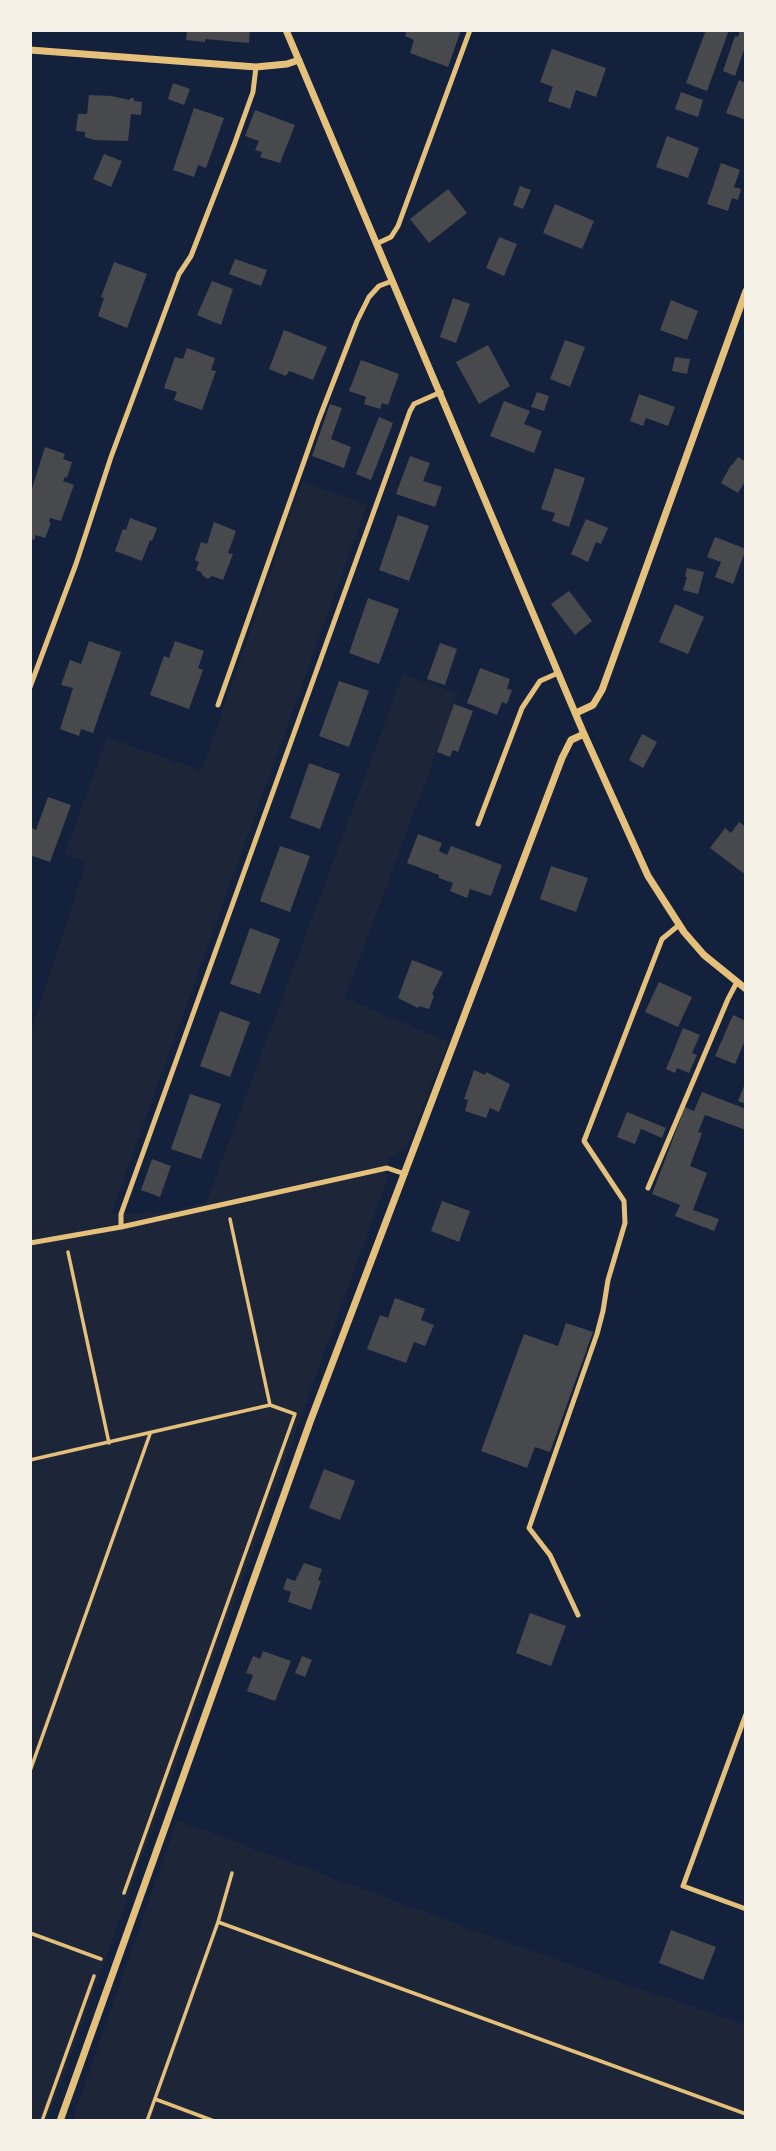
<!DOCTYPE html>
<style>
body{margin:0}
#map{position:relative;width:776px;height:2151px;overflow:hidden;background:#14213d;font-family:"Public Sans",sans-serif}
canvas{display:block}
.frame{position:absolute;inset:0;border:32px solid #f6f1e7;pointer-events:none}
</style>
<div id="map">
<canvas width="776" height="2151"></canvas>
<div class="frame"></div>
</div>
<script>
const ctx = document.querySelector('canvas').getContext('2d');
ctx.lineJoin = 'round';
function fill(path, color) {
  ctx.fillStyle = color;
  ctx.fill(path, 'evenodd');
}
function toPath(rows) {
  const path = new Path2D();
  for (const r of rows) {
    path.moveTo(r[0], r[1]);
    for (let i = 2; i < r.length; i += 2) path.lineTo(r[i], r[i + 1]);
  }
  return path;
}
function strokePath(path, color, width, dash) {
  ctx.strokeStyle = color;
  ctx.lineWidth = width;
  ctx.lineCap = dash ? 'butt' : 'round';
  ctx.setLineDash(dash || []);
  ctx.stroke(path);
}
fill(toPath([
 [302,482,367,505,111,1214,163,1212,206,1203,403,674,458,694,345,998,448,1042,407,1147,389,1158,385,1174,389,1174,47,2121,30,2121,30,1035,86,863,65,853,107,738,202,770],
 [177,1820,514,1945,746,2025,746,2121,72,2121]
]), '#1d2539');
fill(toPath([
 [187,30,250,30,249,43,205,39,205,42,186,40],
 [407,30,461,30,448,67,410,53,414,40,405,36],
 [706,30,729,30,707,91,686,83],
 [740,30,746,30,746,44,735,76,723,71,735,36,738,37],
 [552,49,606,68,596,97,576,90,570,109,548,101,553,87,540,82],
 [739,80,746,83,746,120,726,113],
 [173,83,190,89,184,105,168,99],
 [681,92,703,100,698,117,675,109],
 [89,95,111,96,130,100,130,98,134,98,134,101,142,102,141,115,131,114,128,141,94,140,85,137,85,132,76,131,78,114,87,114],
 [194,108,224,118,206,168,198,165,194,177,173,170],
 [255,110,295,125,280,163,260,157,262,152,255,150,259,141,245,136],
 [667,136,699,148,688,178,656,167],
 [104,154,122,161,111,187,93,179],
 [721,163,740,170,734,187,741,189,738,200,732,198,728,211,707,204],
 [520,186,531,190,523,209,513,205],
 [448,189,467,213,429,243,410,219],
 [555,204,594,221,582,249,543,233],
 [499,237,517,244,504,276,486,268],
 [235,259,267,270,261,286,229,274],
 [114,262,147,274,127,328,98,316,104,298,101,297],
 [212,281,233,289,221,325,197,315],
 [453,298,470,304,456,343,440,337],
 [671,300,698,311,687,340,660,330],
 [284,330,327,347,313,380,289,371,286,376,269,369],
 [565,340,585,347,570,387,550,379],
 [488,345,510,386,479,404,456,362],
 [187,348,215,358,211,370,216,371,202,410,174,400,177,392,164,388,175,357,183,359],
 [675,357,690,359,687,374,672,371],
 [361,360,399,374,388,405,382,403,380,409,364,404,366,397,349,391],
 [537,392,549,396,544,411,531,407],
 [639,394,675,407,668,426,646,418,643,426,630,421],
 [504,401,530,411,524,424,542,431,534,453,490,436],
 [330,404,342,408,331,439,351,447,344,468,312,456],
 [379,417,393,423,371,480,356,474],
 [45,447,65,454,63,459,72,462,67,478,65,477,63,481,74,485,61,521,50,518,49,522,51,523,45,538,36,535,34,540,30,538,30,495],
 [410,456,430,463,423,481,442,487,435,507,396,494],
 [738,457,746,462,746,480,738,493,721,483,731,465,732,465],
 [555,468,585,478,569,527,552,521,555,513,541,509],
 [398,515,429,526,409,581,379,570],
 [130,518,157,528,152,541,150,540,142,561,115,551,123,529,126,530],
 [586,519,608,528,601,544,596,542,588,562,571,554],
 [214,522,236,531,228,553,233,554,223,580,212,576,208,579,203,576,201,572,196,570,199,562,195,560,201,542,207,544],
 [715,537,746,549,733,584,715,577,721,562,707,557],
 [687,568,704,572,698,594,683,590,687,577,685,577],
 [569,591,592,621,575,635,551,604],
 [368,598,399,609,379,664,349,653],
 [675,604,704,617,688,654,659,642],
 [89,641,121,652,93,733,81,729,79,736,60,729,73,688,61,685,70,660,81,664],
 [175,641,204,651,198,668,203,670,189,709,150,695,164,656,169,658],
 [440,643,457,649,445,685,427,679],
 [480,668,510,679,507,689,512,690,507,704,502,702,497,715,467,703],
 [339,681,369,691,349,747,319,736],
 [454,704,473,711,458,752,453,750,450,757,437,752],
 [642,734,657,742,643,768,629,760],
 [309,763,340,774,320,829,290,818],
 [48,797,71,805,50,862,30,855,30,827,36,830],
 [739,822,746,827,746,840,744,843,746,844,746,875,710,848,725,828,731,833],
 [418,834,442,843,439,851,447,855,451,846,502,865,491,896,470,889,467,898,450,891,453,883,439,878,439,875,407,863],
 [280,846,310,856,290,912,260,901],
 [551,866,588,878,576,912,540,899],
 [250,928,280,939,260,994,230,984],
 [412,960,443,972,432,994,434,996,429,1009,419,1006,418,1008,398,998],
 [659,982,692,997,678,1027,645,1012],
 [220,1011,250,1022,230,1077,200,1066],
 [733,1015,746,1021,746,1038,735,1064,715,1056],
 [683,1028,700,1035,692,1053,697,1055,689,1073,677,1068,675,1073,666,1069],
 [474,1070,485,1075,486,1072,510,1084,499,1112,490,1108,486,1118,465,1111,468,1100,464,1099],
 [746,1081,746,1104,738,1101],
 [702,1092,746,1109,746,1130,705,1115,698,1132,702,1133,690,1166,707,1173,693,1210,719,1219,714,1231,675,1216,680,1205,652,1194,685,1107,694,1111],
 [190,1094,221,1104,201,1159,171,1149],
 [627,1112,666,1128,662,1138,641,1129,635,1144,617,1137],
 [152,1159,171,1166,160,1197,141,1190],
 [442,1201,470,1211,459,1242,431,1231],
 [395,1298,425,1309,421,1320,434,1325,425,1346,414,1342,406,1363,367,1349,380,1315,388,1318],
 [566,1323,593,1332,550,1452,535,1447,527,1468,481,1451,524,1334,558,1346],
 [324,1469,355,1481,340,1520,309,1508],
 [304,1563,322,1569,318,1580,321,1581,311,1610,288,1602,291,1592,283,1589,287,1578,295,1581],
 [530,1613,566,1626,551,1666,516,1653],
 [263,1651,291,1661,275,1701,247,1691,253,1675,246,1673,253,1656,260,1659],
 [302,1656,312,1660,305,1677,295,1673],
 [671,1930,716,1947,703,1980,659,1963]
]), '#48494c');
strokePath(toPath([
 [230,1219,270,1405],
 [68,1252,109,1443],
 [30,1460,270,1405,295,1414,124,1893],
 [30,1771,150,1434],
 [218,1922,746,2114],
 [30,1933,101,1959],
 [155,2099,214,2121],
 [42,2121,94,1976],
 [147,2121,218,1922,232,1873]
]), '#e5c07b', 3.5);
strokePath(toPath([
 [376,244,391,237,398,226,470,30],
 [30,687,76,564,111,457,179,274,191,256,234,145,253,92,256,67],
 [218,705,319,419,357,321,369,297,379,286,392,281],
 [478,824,522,708,540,681,558,673],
 [648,1188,728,999,737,982],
 [121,1227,121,1214,410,411,414,404,441,392],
 [30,1243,121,1227,387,1168,405,1174],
 [578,1615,550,1555,529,1528,597,1334,603,1311,608,1280,625,1223,624,1201,584,1141,662,939,679,925],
 [746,1714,683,1886,746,1909]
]), '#e5c07b', 5);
strokePath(toPath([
 [286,30,584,734,648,876,684,932,704,955,746,989],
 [30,50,256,67,287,64,299,60],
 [576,713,593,705,602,690,746,291],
 [60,2121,310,1422,562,758,571,740,584,734]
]), '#e5c07b', 7);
</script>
